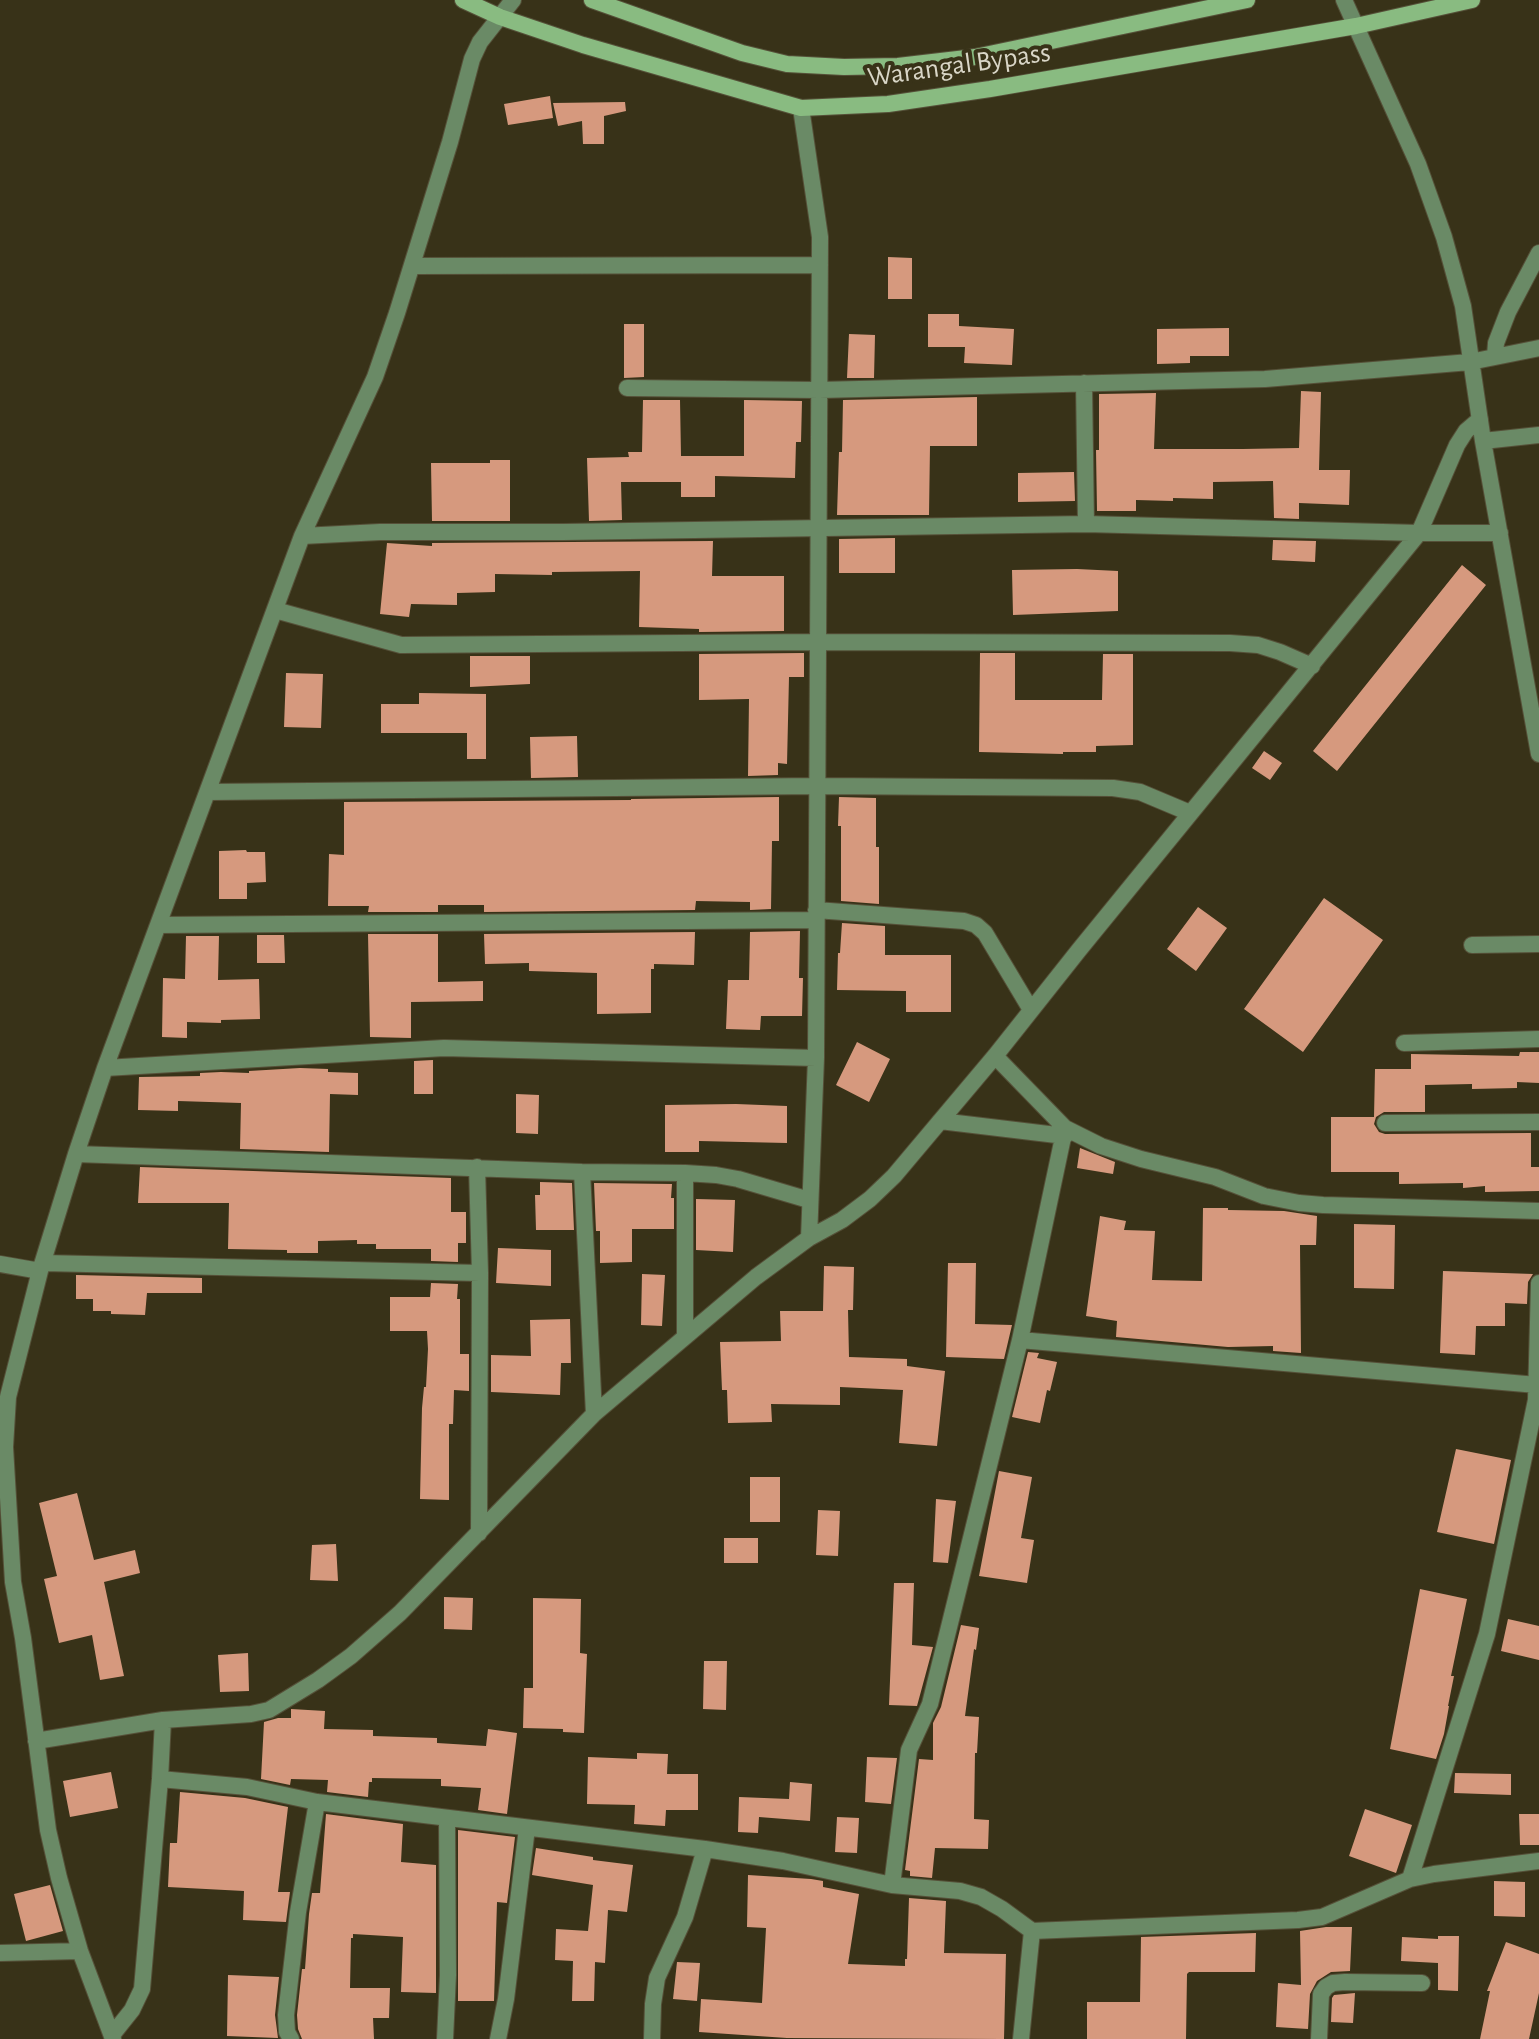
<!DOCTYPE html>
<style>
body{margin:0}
canvas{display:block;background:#383218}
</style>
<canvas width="1539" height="2039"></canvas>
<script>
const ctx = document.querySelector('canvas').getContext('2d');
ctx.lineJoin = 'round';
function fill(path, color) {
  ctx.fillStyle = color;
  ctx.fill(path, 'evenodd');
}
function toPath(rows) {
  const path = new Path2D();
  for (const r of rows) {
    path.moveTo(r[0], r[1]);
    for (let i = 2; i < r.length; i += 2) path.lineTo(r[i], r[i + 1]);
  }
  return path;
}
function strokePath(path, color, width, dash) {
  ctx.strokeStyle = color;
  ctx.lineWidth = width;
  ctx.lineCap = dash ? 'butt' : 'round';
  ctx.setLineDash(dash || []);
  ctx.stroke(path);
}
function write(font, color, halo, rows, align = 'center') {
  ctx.font = font + ' "Alegreya Sans",sans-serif';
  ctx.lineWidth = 8;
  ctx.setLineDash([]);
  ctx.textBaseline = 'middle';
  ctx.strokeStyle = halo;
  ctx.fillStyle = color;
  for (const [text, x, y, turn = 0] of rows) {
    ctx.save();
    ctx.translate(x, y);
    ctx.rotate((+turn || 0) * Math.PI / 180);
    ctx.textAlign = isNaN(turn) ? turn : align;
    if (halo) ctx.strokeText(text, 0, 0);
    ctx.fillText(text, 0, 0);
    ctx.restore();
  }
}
fill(toPath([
 [550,96,553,118,508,125,504,104],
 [625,102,626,111,604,116,604,144,583,144,582,121,558,126,553,103],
 [888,257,912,258,912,299,888,299],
 [928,314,959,314,959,326,1014,329,1012,365,964,363,965,347,928,347],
 [624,324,644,324,644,377,624,378],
 [1229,328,1229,356,1190,356,1190,363,1157,364,1157,329],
 [849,334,875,335,874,378,847,378],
 [1301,391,1321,392,1319,470,1350,470,1349,505,1299,503,1299,519,1274,518,1273,481,1213,482,1213,499,1173,498,1173,501,1136,500,1136,511,1097,511,1096,450,1099,450,1099,394,1156,393,1154,449,1243,449,1299,448],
 [977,397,977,446,930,446,929,515,837,515,839,452,842,452,843,400],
 [643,400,680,400,681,456,744,456,744,400,802,401,801,442,796,442,795,478,715,476,715,497,681,497,681,482,621,482,622,520,589,521,587,458,629,457,628,452,642,452],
 [490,460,510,460,510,521,432,521,431,463,490,463],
 [1074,472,1075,501,1018,502,1018,473],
 [895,538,895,573,839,573,839,539],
 [1273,540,1316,541,1315,562,1272,560],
 [713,541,712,576,784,576,784,631,699,632,699,629,639,627,640,571,552,572,552,575,495,574,495,592,457,593,457,605,411,604,409,617,380,614,387,543,432,546,432,543],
 [1462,565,1486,585,1337,771,1313,751],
 [1077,569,1118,571,1118,611,1013,615,1012,570],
 [804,653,804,677,789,677,787,764,778,763,778,775,748,776,749,699,699,700,699,654],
 [980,653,1015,653,1015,700,1102,700,1103,654,1133,654,1133,745,1096,746,1096,752,1063,752,1063,754,979,752],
 [470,656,530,656,530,684,470,687],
 [286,673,323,674,321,728,284,727],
 [419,693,486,694,486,759,467,759,467,733,381,733,381,704,419,704],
 [577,736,578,777,531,778,530,737],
 [1264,751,1282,763,1270,780,1252,768],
 [779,797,779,841,772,841,771,909,750,910,750,902,696,901,695,910,484,912,484,905,438,905,438,912,368,912,369,906,328,906,329,854,344,855,344,802,631,800,631,799],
 [839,797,876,798,876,847,879,847,879,904,841,901,841,826,838,826],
 [246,850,247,852,265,852,266,882,247,883,247,899,219,899,219,851],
 [1324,898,1383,940,1303,1052,1244,1009],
 [1198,907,1227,928,1196,971,1167,949],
 [842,923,885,926,885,955,951,955,951,1012,906,1012,906,991,837,990,838,953,840,953],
 [800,931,799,978,803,978,802,1016,761,1016,760,1030,726,1029,728,980,749,980,750,932],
 [695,932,694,965,654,964,654,969,651,969,651,1013,597,1014,597,973,529,971,529,963,485,964,484,934],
 [368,934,438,934,438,982,483,981,483,1001,411,1002,411,1038,370,1037],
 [257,935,284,935,285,963,257,963],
 [186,936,219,936,218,980,259,979,260,1019,221,1020,221,1023,187,1022,187,1038,162,1037,163,978,185,979],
 [857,1042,890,1059,869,1102,836,1085],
 [1520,1052,1539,1052,1539,1083,1517,1082,1517,1088,1472,1089,1472,1084,1425,1085,1425,1112,1384,1112,1376,1117,1374,1124,1379,1132,1385,1134,1531,1133,1531,1167,1539,1167,1539,1191,1485,1192,1485,1186,1463,1188,1463,1183,1399,1184,1399,1172,1331,1172,1331,1117,1374,1117,1375,1069,1411,1069,1411,1054,1519,1056],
 [433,1060,433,1094,414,1094,414,1061],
 [300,1068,328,1069,328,1072,358,1073,358,1095,330,1094,329,1152,240,1149,241,1103,178,1101,178,1111,138,1110,139,1077,200,1076,200,1073,221,1072,249,1073,249,1071],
 [516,1094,539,1095,538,1134,516,1133],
 [736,1104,787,1106,787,1143,699,1141,699,1152,665,1152,665,1105],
 [1080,1148,1115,1162,1113,1174,1077,1168],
 [140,1167,451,1178,451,1212,466,1212,466,1243,458,1243,458,1262,431,1261,431,1249,376,1249,376,1244,357,1244,357,1240,318,1241,318,1253,287,1253,287,1250,228,1249,229,1203,138,1203],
 [540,1182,572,1183,574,1230,536,1230,535,1195,540,1195],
 [594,1183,672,1184,671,1198,674,1198,674,1229,632,1229,632,1262,600,1263,600,1231,596,1231],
 [696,1199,735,1200,733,1252,696,1250],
 [1203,1208,1228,1208,1228,1210,1284,1211,1317,1216,1316,1245,1300,1245,1301,1353,1273,1351,1273,1346,1228,1347,1116,1337,1117,1321,1086,1316,1100,1216,1126,1221,1124,1230,1155,1231,1152,1280,1202,1281],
 [1354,1224,1395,1225,1394,1289,1354,1288],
 [498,1248,551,1250,551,1286,496,1283],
 [948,1263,976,1263,975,1324,1012,1325,1004,1359,946,1357],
 [824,1266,854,1267,853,1310,848,1310,849,1357,907,1359,907,1366,945,1371,937,1446,899,1443,903,1390,840,1387,840,1405,771,1404,772,1422,728,1423,727,1390,722,1390,720,1342,781,1341,780,1311,823,1311],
 [1443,1271,1533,1274,1528,1282,1527,1304,1505,1303,1505,1326,1476,1326,1475,1355,1440,1353],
 [642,1274,665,1275,662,1326,641,1325],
 [76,1275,202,1278,202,1293,147,1293,145,1315,111,1314,111,1311,93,1311,93,1299,76,1299],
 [431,1283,458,1284,457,1299,460,1299,460,1354,469,1354,469,1391,454,1390,453,1424,449,1424,449,1500,420,1499,422,1408,424,1387,426,1387,428,1349,427,1331,390,1331,390,1297,430,1297],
 [570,1319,571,1363,561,1363,560,1395,491,1392,491,1355,531,1356,530,1320],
 [1028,1352,1039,1353,1037,1358,1057,1362,1050,1391,1047,1390,1040,1423,1012,1417],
 [1456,1449,1511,1460,1494,1544,1437,1532],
 [999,1471,1032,1477,1021,1538,1034,1540,1027,1583,979,1576],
 [750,1477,780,1477,780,1522,750,1522],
 [77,1493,94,1560,135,1550,140,1573,104,1582,124,1676,100,1680,92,1635,59,1643,44,1579,57,1576,39,1503],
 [936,1499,956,1501,948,1563,933,1562],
 [818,1510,840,1511,838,1556,816,1555],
 [724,1538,758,1538,758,1563,724,1563],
 [336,1544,338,1581,310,1580,312,1545],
 [894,1583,914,1583,912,1645,933,1647,917,1706,889,1705],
 [1420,1589,1467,1599,1451,1676,1454,1676,1448,1706,1449,1706,1444,1734,1436,1759,1390,1749],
 [444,1597,473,1598,472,1630,444,1629],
 [533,1598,581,1599,580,1653,587,1654,584,1733,563,1732,563,1729,523,1728,524,1688,533,1688],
 [1508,1619,1539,1626,1539,1660,1501,1651],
 [961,1625,979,1628,976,1650,974,1649,965,1716,979,1717,977,1753,975,1753,974,1819,989,1820,988,1849,935,1848,932,1878,910,1876,910,1871,905,1870,919,1759,933,1760,933,1723,941,1707],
 [248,1653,249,1691,220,1692,218,1655],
 [704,1661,727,1661,726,1710,703,1709],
 [291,1709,325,1711,324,1729,373,1730,373,1736,437,1738,437,1743,486,1746,488,1729,517,1733,507,1814,478,1810,481,1788,441,1786,441,1779,372,1778,372,1782,369,1782,368,1797,327,1792,328,1780,291,1779,290,1785,261,1779,264,1722,278,1718,291,1718],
 [637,1753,668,1754,667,1774,698,1774,698,1810,666,1810,665,1826,634,1824,635,1805,587,1804,588,1757,637,1759],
 [867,1757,897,1758,891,1804,865,1802],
 [111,1772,118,1808,70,1817,63,1781],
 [1455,1773,1511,1774,1511,1795,1454,1793],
 [790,1782,812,1784,810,1821,759,1817,758,1833,738,1832,739,1797,789,1799],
 [180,1792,245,1798,288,1807,278,1892,290,1892,286,1922,243,1920,244,1891,168,1887,170,1843,177,1843],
 [1365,1809,1412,1825,1396,1873,1349,1856],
 [326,1814,403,1824,401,1862,436,1865,436,1993,401,1992,403,1937,353,1934,353,1938,351,1938,350,1988,390,1988,389,2018,373,2018,374,2039,302,2039,298,2029,297,2015,302,1969,305,1969,309,1914,312,1893,320,1893],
 [1519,1814,1539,1814,1539,1845,1520,1845],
 [837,1817,859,1818,857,1853,835,1852],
 [458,1830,515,1837,507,1903,497,1902,494,2001,458,2001],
 [536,1848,593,1857,593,1860,633,1865,627,1912,608,1910,605,1963,595,1962,594,2001,572,2001,573,1961,555,1960,556,1929,588,1931,593,1885,532,1875],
 [748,1875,811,1879,823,1881,823,1887,859,1894,848,1964,905,1966,905,1959,907,1959,909,1898,946,1901,944,1953,1006,1954,1004,2039,787,2038,699,2032,701,1999,762,2003,766,1928,747,1927],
 [1494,1881,1525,1882,1525,1917,1494,1916],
 [50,1885,63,1931,26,1941,14,1894],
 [1326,1927,1352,1927,1350,1971,1331,1972,1317,1981,1310,1994,1308,2029,1276,2027,1278,1983,1301,1985,1300,1931],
 [1256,1933,1255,1972,1189,1972,1187,1974,1186,2039,1087,2039,1087,2002,1140,2002,1141,1937],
 [1438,1936,1459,1936,1458,1991,1438,1990,1438,1963,1401,1961,1402,1937,1438,1939],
 [1506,1942,1539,1954,1539,1993,1529,2039,1480,2039,1490,1991,1487,1991],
 [677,1962,700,1963,697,2001,673,1999],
 [228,1975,279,1977,275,2015,278,2038,227,2036],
 [1355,1993,1353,2023,1331,2022,1332,1998,1334,1995]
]), '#d6997e');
const street = toPath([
 [1344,0,1418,164,1444,237,1463,306,1483,441,1539,754],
 [801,108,820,237,816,1058,809,1238,842,1220,870,1199,894,1176,995,1056,1079,950,1419,533,1457,445,1466,431,1480,419],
 [412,266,820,265],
 [1495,356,1496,343,1508,312,1539,253],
 [1084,383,1086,524],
 [627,388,819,390,1265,379,1470,362,1539,348],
 [1483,441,1539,435],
 [302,536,380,532,563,532,1086,524,1419,533,1500,533],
 [275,610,401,645,818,642,1230,643,1258,645,1280,652,1312,666],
 [208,792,817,786,1113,788,1140,792,1190,813],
 [816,910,964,921,976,925,985,933,1031,1010],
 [158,925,816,920],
 [1472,945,1539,944],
 [1404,1043,1539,1039],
 [995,1056,1065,1128,1101,1146,1141,1159,1215,1177,1264,1196,1299,1203,1323,1205,1539,1211],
 [105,1068,444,1048,816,1058],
 [940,1121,1065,1136],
 [1385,1123,1539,1122],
 [76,1154,582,1172,685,1173,716,1175,738,1179,809,1200],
 [477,1167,480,1273,479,1533],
 [582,1172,594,1414],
 [685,1173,685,1337],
 [43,1263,480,1273],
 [0,1264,40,1271],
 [1020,1340,1537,1385],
 [36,1741,163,1720],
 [160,1779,247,1787,317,1802,705,1849,783,1861,892,1885,960,1891,981,1897,1002,1909,1032,1931,1298,1920,1322,1917,1410,1879,1434,1874,1539,1861],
 [1410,1879,1487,1634,1536,1400,1539,1283],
 [892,1885,909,1750,930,1704,1020,1340,1065,1128],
 [0,1953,80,1951],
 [112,2035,132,2010,142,1989,160,1779,163,1720,251,1714,269,1710,318,1680,351,1656,400,1613,594,1414,756,1277,809,1238],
 [113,2039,80,1951,59,1878,48,1830,23,1638,13,1582,5,1447,8,1397,40,1271,76,1154,105,1068,302,536,375,377,397,313,450,142,472,59,480,42,513,0],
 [291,2039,287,2032,286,2015,298,1912,317,1802],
 [445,2039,448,1975,447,1819],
 [498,2039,506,1999,527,1828],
 [652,2039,653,2004,657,1978,685,1917,705,1849],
 [1021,2039,1032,1931],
 [1319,2039,1321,1994,1326,1987,1333,1983,1345,1982,1422,1983]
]);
const secondary = toPath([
 [463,0,500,17,583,45,801,108,888,104,990,89,1356,26,1472,0],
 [592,0,742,53,787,64,844,67,898,66,975,57,1247,0]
]);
strokePath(street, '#555038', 18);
strokePath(secondary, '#555038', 18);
strokePath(street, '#6a8a66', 16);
strokePath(secondary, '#89bb81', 16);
write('28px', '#d9d6c7', '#383218', [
 ["Warangal Bypass",959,65,-8]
]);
</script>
